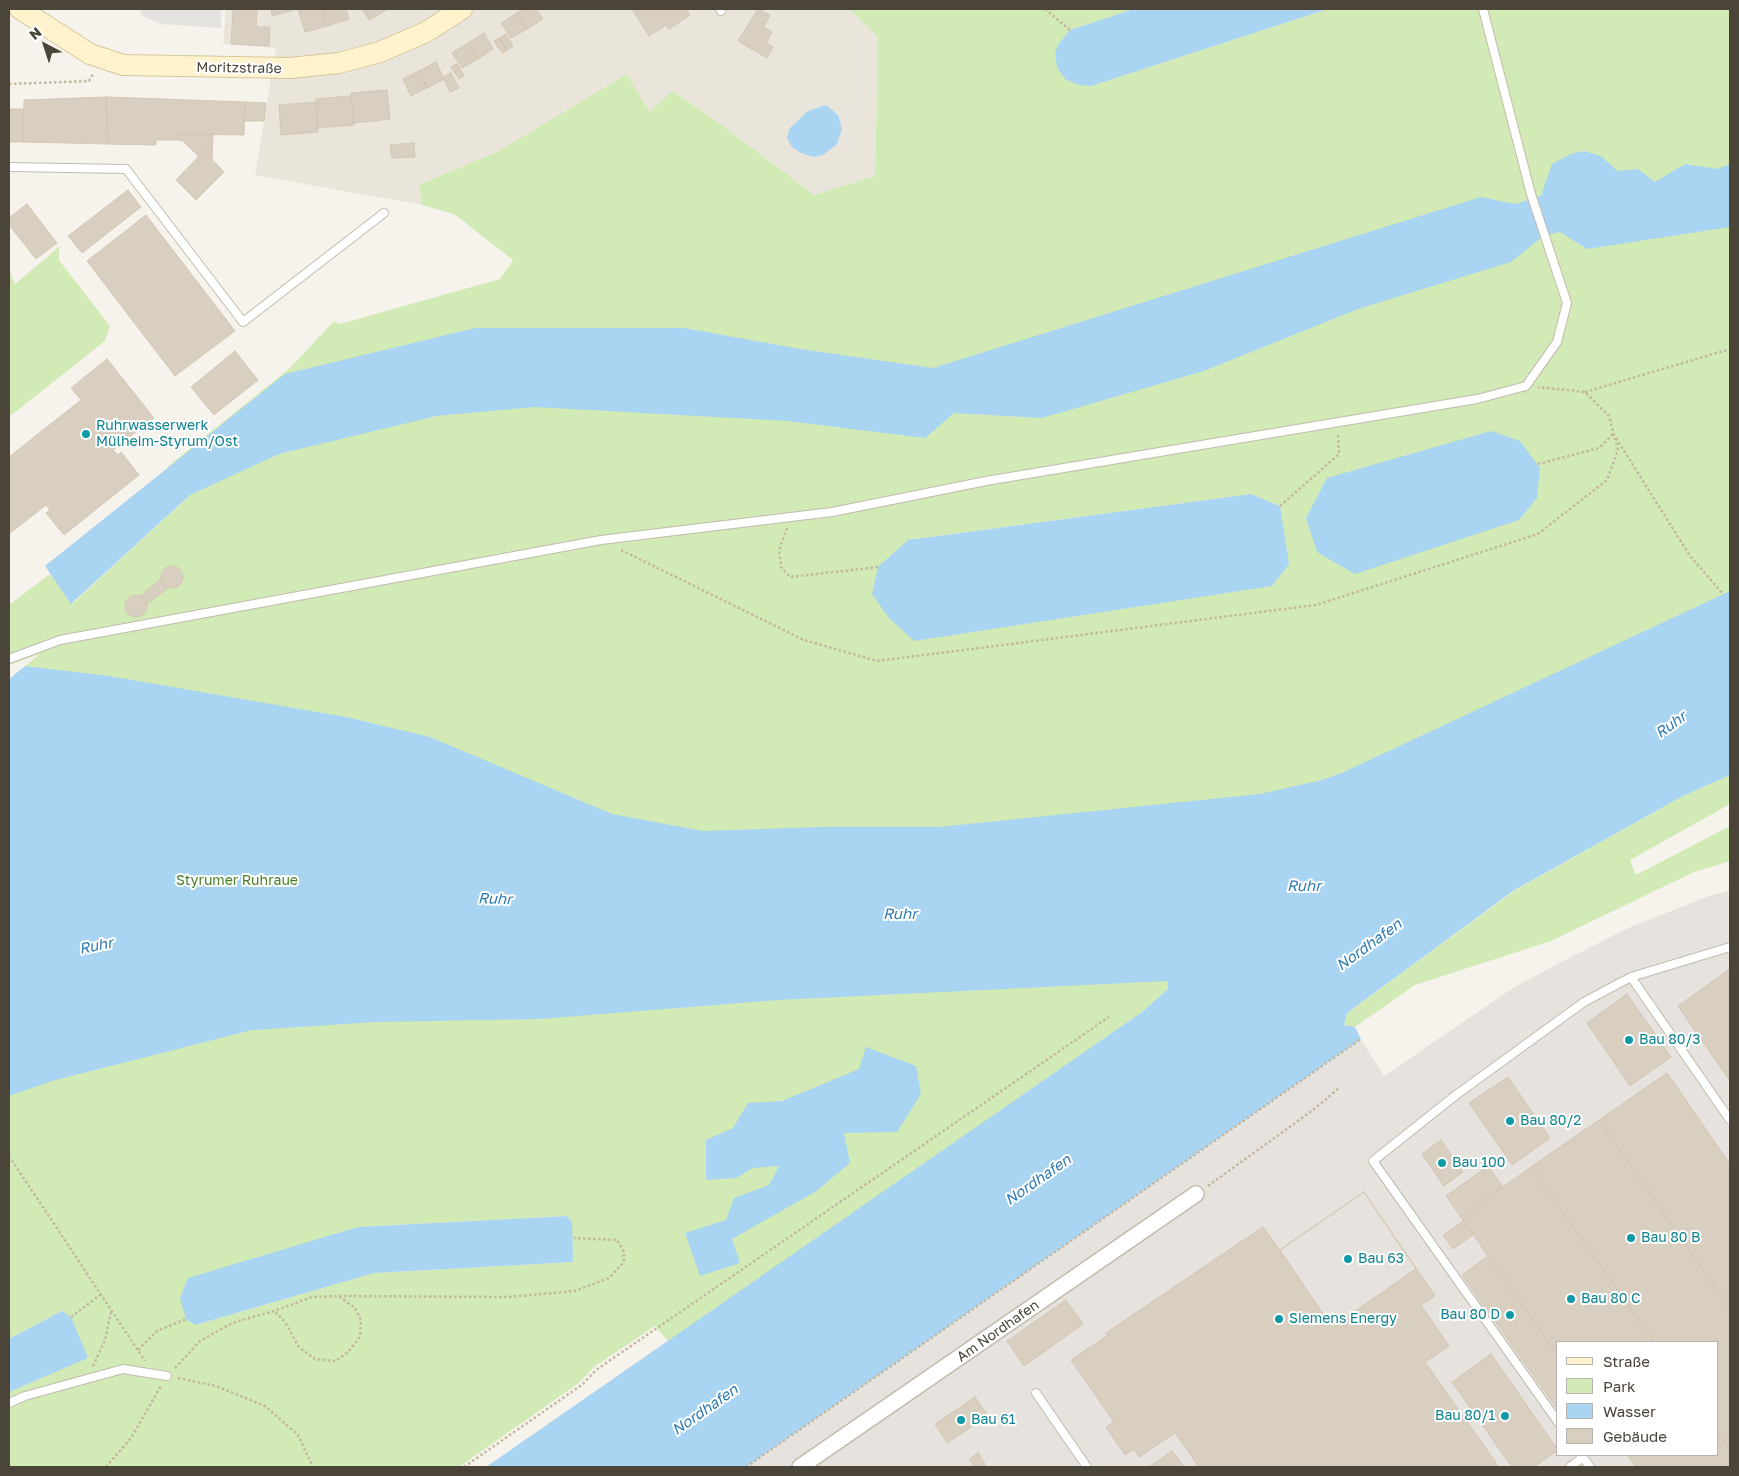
<!DOCTYPE html>
<meta charset="utf-8">
<style>
body{margin:0}
#map{position:relative;width:1739px;height:1476px;overflow:hidden;background:#f6f3ec;font-family:"Golos Text",sans-serif}
canvas{display:block}
.frame{position:absolute;inset:0;border:10px solid #4b4439;pointer-events:none}
.legend{position:absolute;left:1556px;top:1341px;width:162px;height:115px;box-sizing:border-box;background:#fff;border:1px solid #b7b4b0;margin:0;padding:6px 9px;list-style:none;font-size:15px;color:#4b4439}
.legend li{display:flex;align-items:center;gap:10px;height:25px}
.legend b{width:25px;border:1px solid #b7b4b0}
.north{position:absolute;left:20px;top:20px;width:50px;height:50px;-webkit-text-stroke:4px #fff;paint-order:stroke;rotate:320deg;font-size:14px;font-weight:700;line-height:20px;text-align:center;color:#4b4439}
.north::after{content:'';display:block;margin:auto;width:18px;height:22px;background:#4b4439;clip-path:polygon(50% 0,100% 100%,50% 72%,0 100%)}
</style>
<div id="map">
<canvas width="1739" height="1476"></canvas>
<div class="frame"></div>
<ul class="legend">
<li><b style="height:6px;background:#fff3cd"></b>Straße</li>
<li><b style="height:14px;background:#d2eab5"></b>Park</li>
<li><b style="height:14px;background:#a9d4f2"></b>Wasser</li>
<li><b style="height:14px;background:#d8cfc1"></b>Gebäude</li>
</ul>
<div class="north">N</div>
</div>
<script>
const ctx = document.querySelector('canvas').getContext('2d');
ctx.lineJoin = 'round';
function fill(path, color) {
  ctx.fillStyle = color;
  ctx.fill(path, 'evenodd');
}
function toPath(rows) {
  const path = new Path2D();
  for (const r of rows) {
    if (r.length === 3) {
      path.moveTo(r[0] + r[2], r[1]);
      path.arc(r[0], r[1], r[2], 0, 2 * Math.PI);
      continue;
    }
    path.moveTo(r[0], r[1]);
    for (let i = 2; i < r.length; i += 2) path.lineTo(r[i], r[i + 1]);
  }
  return path;
}
function strokePath(path, color, width, dash) {
  ctx.strokeStyle = color;
  ctx.lineWidth = width;
  ctx.lineCap = dash ? 'butt' : 'round';
  ctx.setLineDash(dash || []);
  ctx.stroke(path);
}
function write(font, color, halo, rows, align = 'center') {
  ctx.font = font + ' "Golos Text",sans-serif';
  ctx.lineWidth = 4;
  ctx.setLineDash([]);
  ctx.textBaseline = 'middle';
  ctx.strokeStyle = halo;
  ctx.fillStyle = color;
  for (const [text, x, y, turn = 0] of rows) {
    ctx.save();
    ctx.translate(x, y);
    ctx.rotate((+turn || 0) * Math.PI / 180);
    ctx.textAlign = isNaN(turn) ? turn : align;
    if (halo) ctx.strokeText(text, 0, 0);
    ctx.fillText(text, 0, 0);
    ctx.restore();
  }
}
fill(toPath([
 [226,9,849,9,878,37,875,176,814,195,727,129,673,91,649,112,499,151,419,185,422,205,255,175,276,48,223,44]
]), '#eae5da');
fill(toPath([
 [1730,890,1730,1467,746,1467,1361,1039,1384,1076,1513,988,1565,960,1628,928,1706,897],
 [1558,1342,1718,1342,1718,1455,1558,1455]
]), '#e6e2dd');
fill(toPath([
 [849,9,1134,9,1070,30,1059,43,1055,53,1057,67,1091,86,1328,9,1730,9,1730,744,1167,981,1168,989,1142,1012,669,1342,655,1326,594,1367,579,1383,459,1467,9,1467,9,1392,87,1358,62,1311,9,1339,9,688,35,667,25,666,40,654,9,665,9,605,50,574,72,604,189,496,167,467,289,369,334,321,340,324,500,279,513,260,454,214,422,205,419,185,499,151,627,74,649,112,673,91,727,129,814,195,875,176,878,37],
 [1251,494,1280,506,908,540],
 [567,1216,572,1221,572,1262,374,1273,195,1325,358,1227],
 [59,247,59,260,110,326,105,341,9,417,9,269,15,284],
 [1730,775,1730,804,1630,860,1636,875,1730,826,1730,861,1694,872,1551,941,1415,985,1355,1027,1344,1025,1347,1013,1514,891,1681,797]
]), '#d2eab5');
fill(toPath([
 [140,9,221,9,221,28,162,24,141,16]
]), '#e5e3e0');
fill(toPath([
 [1134,9,1328,9,1091,86,1079,85,1065,79,1057,67,1055,53,1059,43,1070,30],
 [826,105,838,115,842,129,837,144,823,155,813,157,801,153,792,147,787,138,790,128,808,111],
 [1584,151,1601,156,1617,171,1638,169,1655,182,1685,164,1718,169,1730,164,1730,227,1587,249,1560,232,1543,236,1511,262,1358,309,1204,371,1042,418,954,413,925,438,788,421,534,407,436,416,279,454,190,495,71,604,45,566,285,374,475,328,684,328,800,349,933,368,1481,197,1515,204,1541,196,1552,164,1571,154],
 [1491,431,1520,441,1540,468,1537,498,1519,520,1355,574,1317,552,1306,518,1327,478],
 [1251,494,1280,506,1289,564,1272,586,914,641,889,618,872,594,878,567,908,540],
 [1730,591,1730,775,1681,797,1513,891,1347,1013,1344,1025,1355,1027,1361,1039,746,1467,486,1467,1142,1012,1168,989,1167,981,778,1000,540,1019,376,1022,252,1030,52,1081,9,1096,9,679,25,666,109,676,346,717,430,737,612,814,703,831,820,827,939,827,1260,794,1322,780,1344,772],
 [866,1047,916,1066,921,1094,897,1132,844,1133,850,1163,815,1192,732,1239,740,1263,700,1276,685,1233,726,1220,734,1198,769,1185,779,1166,753,1168,736,1178,706,1180,706,1140,733,1128,748,1103,782,1101,859,1069],
 [567,1216,572,1221,573,1262,374,1273,195,1325,186,1319,180,1298,188,1278,358,1227],
 [62,1311,71,1317,88,1358,9,1392,9,1339]
]), '#a9d4f2');
const building = toPath([
 [233,9,257,9,256,27,270,27,269,46,231,44,233,9],
 [271,9,293,9,294,10,272,16,271,9],
 [298,9,322,9,327,26,305,32,298,9],
 [322,9,346,9,349,19,327,26,322,9],
 [362,9,388,9,369,20,362,9],
 [523,9,536,9,543,19,527,29,517,13,523,9],
 [632,9,686,9,690,15,669,29,666,25,649,36,632,9],
 [758,9,770,15,764,27,772,32,766,43,773,47,767,58,738,41,758,9],
 [517,13,527,29,511,38,501,23,517,13],
 [484,33,493,49,478,59,468,43,484,33],
 [506,34,513,46,507,50,500,38,506,34],
 [499,38,507,50,502,53,494,41,499,38],
 [468,43,478,59,462,68,452,53,468,43],
 [436,62,444,79,427,88,419,71,436,62],
 [457,64,464,76,459,79,451,67,457,64],
 [419,71,427,88,411,96,403,79,419,71],
 [451,73,459,88,450,92,443,77,451,73],
 [387,90,390,119,353,123,351,93,387,90],
 [351,96,354,125,318,128,316,99,351,96],
 [106,97,245,102,244,135,178,134,178,140,156,140,156,145,108,144,106,97],
 [106,97,108,144,23,142,24,100,106,97],
 [245,102,266,103,264,121,244,121,245,102],
 [316,102,318,132,281,135,279,105,316,102],
 [9,109,24,109,23,142,9,142,9,109],
 [178,134,213,135,212,160,204,151,199,157,183,141,178,140,178,134],
 [414,143,415,157,392,158,390,145,414,143],
 [204,151,224,172,196,200,176,180,204,151],
 [128,190,141,207,82,253,68,236,128,190],
 [27,204,57,243,36,259,9,225,9,218,27,204],
 [146,215,235,331,175,376,87,261,146,215],
 [235,351,258,380,214,415,191,387,235,351],
 [107,359,154,418,113,450,118,455,121,452,139,475,64,535,46,513,50,510,46,505,9,534,9,457,81,400,71,388,107,359],
 [172,577,11],
 [161,579,165,586,169,587,147,604,140,596,161,579],
 [136,606,11],
 [1730,969,1730,1081,1678,1006,1730,969],
 [1627,994,1671,1057,1630,1086,1587,1023,1627,994],
 [1667,1073,1730,1164,1730,1309,1599,1120,1667,1073],
 [1508,1077,1550,1138,1512,1165,1469,1103,1508,1077],
 [1599,1120,1730,1309,1730,1451,1718,1433,1718,1342,1654,1342,1531,1167,1599,1120],
 [1441,1140,1463,1172,1444,1186,1422,1154,1441,1140],
 [1488,1166,1503,1187,1461,1217,1446,1196,1488,1166],
 [1531,1167,1654,1342,1558,1342,1558,1356,1461,1217,1531,1167],
 [1364,1192,1435,1296,1421,1305,1449,1346,1425,1362,1499,1467,1199,1467,1175,1433,1139,1457,1134,1449,1125,1455,1106,1427,1114,1422,1071,1360,1108,1335,1106,1333,1263,1227,1280,1250,1364,1192],
 [1364,1192,1416,1269,1332,1327,1280,1250,1364,1192],
 [1463,1221,1473,1235,1453,1249,1443,1235,1463,1221],
 [1488,1256,1558,1356,1558,1410,1462,1275,1488,1256],
 [1066,1300,1083,1324,1024,1366,1007,1341,1066,1300],
 [1491,1354,1558,1450,1534,1467,1512,1467,1452,1382,1491,1354],
 [975,1397,988,1416,947,1443,935,1424,975,1397],
 [1718,1433,1730,1451,1730,1467,1636,1467,1627,1455,1718,1455,1718,1433],
 [1172,1451,1184,1467,1149,1467,1172,1451],
 [978,1453,987,1467,975,1467,969,1459,978,1453]
]);
fill(building, '#d8cfc1');
strokePath(building, '#d3c7b4', 1);
const lane = toPath([
 [720,9,721,11],
 [9,167,126,169,243,322,384,213],
 [9,659,60,640,601,540,832,512,986,481,1477,399,1526,386,1557,342,1567,303,1531,194,1483,9],
 [1631,977,1730,947],
 [1036,1393,1087,1467],
 [9,1403,25,1396,123,1369,167,1376],
 [1558,1422,1373,1161,1456,1095,1584,1002,1631,977,1730,1120],
 [1581,1455,1590,1467],
 [1570,1467,1583,1457]
]);
const street = toPath([
 [800,1467,1196,1194]
]);
const secondary = toPath([
 [20,9,90,54,123,65,290,68,339,63,380,52,426,32,462,9]
]);
strokePath(lane, '#c2bbae', 10);
strokePath(street, '#c2bbae', 18);
strokePath(secondary, '#d6c79b', 22);
strokePath(toPath([
 [1045,9,1070,30],
 [9,84,89,81,93,74],
 [1585,392,1730,349],
 [1616,438,1690,556,1723,594],
 [1538,464,1599,448,1613,434],
 [1280,506,1339,454,1338,434],
 [787,528,779,550,781,567,790,577,878,567],
 [621,550,804,640,877,661,1316,605,1538,534,1607,480,1618,450,1609,416,1585,392,1538,387],
 [9,1156,145,1361],
 [1208,1186,1313,1110,1339,1088],
 [339,1296,509,1297,575,1291,609,1278,624,1262,624,1252,617,1240,574,1238],
 [71,1317,100,1295],
 [138,1350,157,1331,186,1319],
 [93,1366,105,1340,111,1312],
 [175,1368,200,1341,232,1323,274,1311,312,1297,338,1296,355,1308,361,1320,360,1337,348,1352,336,1361,315,1359,299,1347,285,1322,274,1311],
 [178,1378,216,1386,265,1406,298,1435,313,1467],
 [106,1467,131,1438,161,1386],
 [464,1467,583,1384,596,1370,1109,1017],
 [746,1467,1361,1039]
]), '#c4b79f', 2.5, [2.5, 2.5]);
strokePath(lane, '#fff', 8);
strokePath(street, '#fff', 15);
strokePath(secondary, '#fff3cd', 20);
for (const [x, y, r, color] of [
 [86,434,5,"#0f9aa8"],
 [1629,1040,5,"#0f9aa8"],
 [1510,1121,5,"#0f9aa8"],
 [1442,1163,5,"#0f9aa8"],
 [1631,1238,5,"#0f9aa8"],
 [1348,1259,5,"#0f9aa8"],
 [1571,1299,5,"#0f9aa8"],
 [1510,1315,5,"#0f9aa8"],
 [1279,1319,5,"#0f9aa8"],
 [1505,1416,5,"#0f9aa8"],
 [961,1420,5,"#0f9aa8"]
]) {
  const dot = new Path2D();
  dot.arc(x, y, r, 0, 2 * Math.PI);
  ctx.fillStyle = color;
  ctx.fill(dot);
  strokePath(dot, '#fff', 2);
}
write('14px', '#4b4439', '#fff', [
 ["Moritzstraße",239,68,1],
 ["Am Nordhafen",998,1331,-35]
]);
write('14px', '#0d838f', '#fff', [
 ["Ruhrwasserwerk",96,426],
 ["Mülheim-Styrum/Ost",96,442],
 ["Bau 80/3",1639,1040],
 ["Bau 80/2",1520,1121],
 ["Bau 100",1452,1163],
 ["Bau 80 B",1641,1238],
 ["Bau 63",1358,1259],
 ["Bau 80 C",1581,1299],
 ["Bau 80 D",1500,1315,"right"],
 ["Siemens Energy",1289,1319],
 ["Bau 80/1",1495,1416,"right"],
 ["Bau 61",971,1420]
], 'left');
write('14px', '#4a7f2a', '#fff', [
 ["Styrumer Ruhraue",237,881]
]);
write('italic 15px', '#2e7ab2', '#fff', [
 ["Ruhr",1671,725,-36],
 ["Ruhr",1304,886],
 ["Ruhr",495,899,2],
 ["Ruhr",900,914],
 ["Nordhafen",1369,945,-36],
 ["Ruhr",96,946,-11],
 ["Nordhafen",1038,1180,-35],
 ["Nordhafen",705,1410,-35]
]);
</script>
